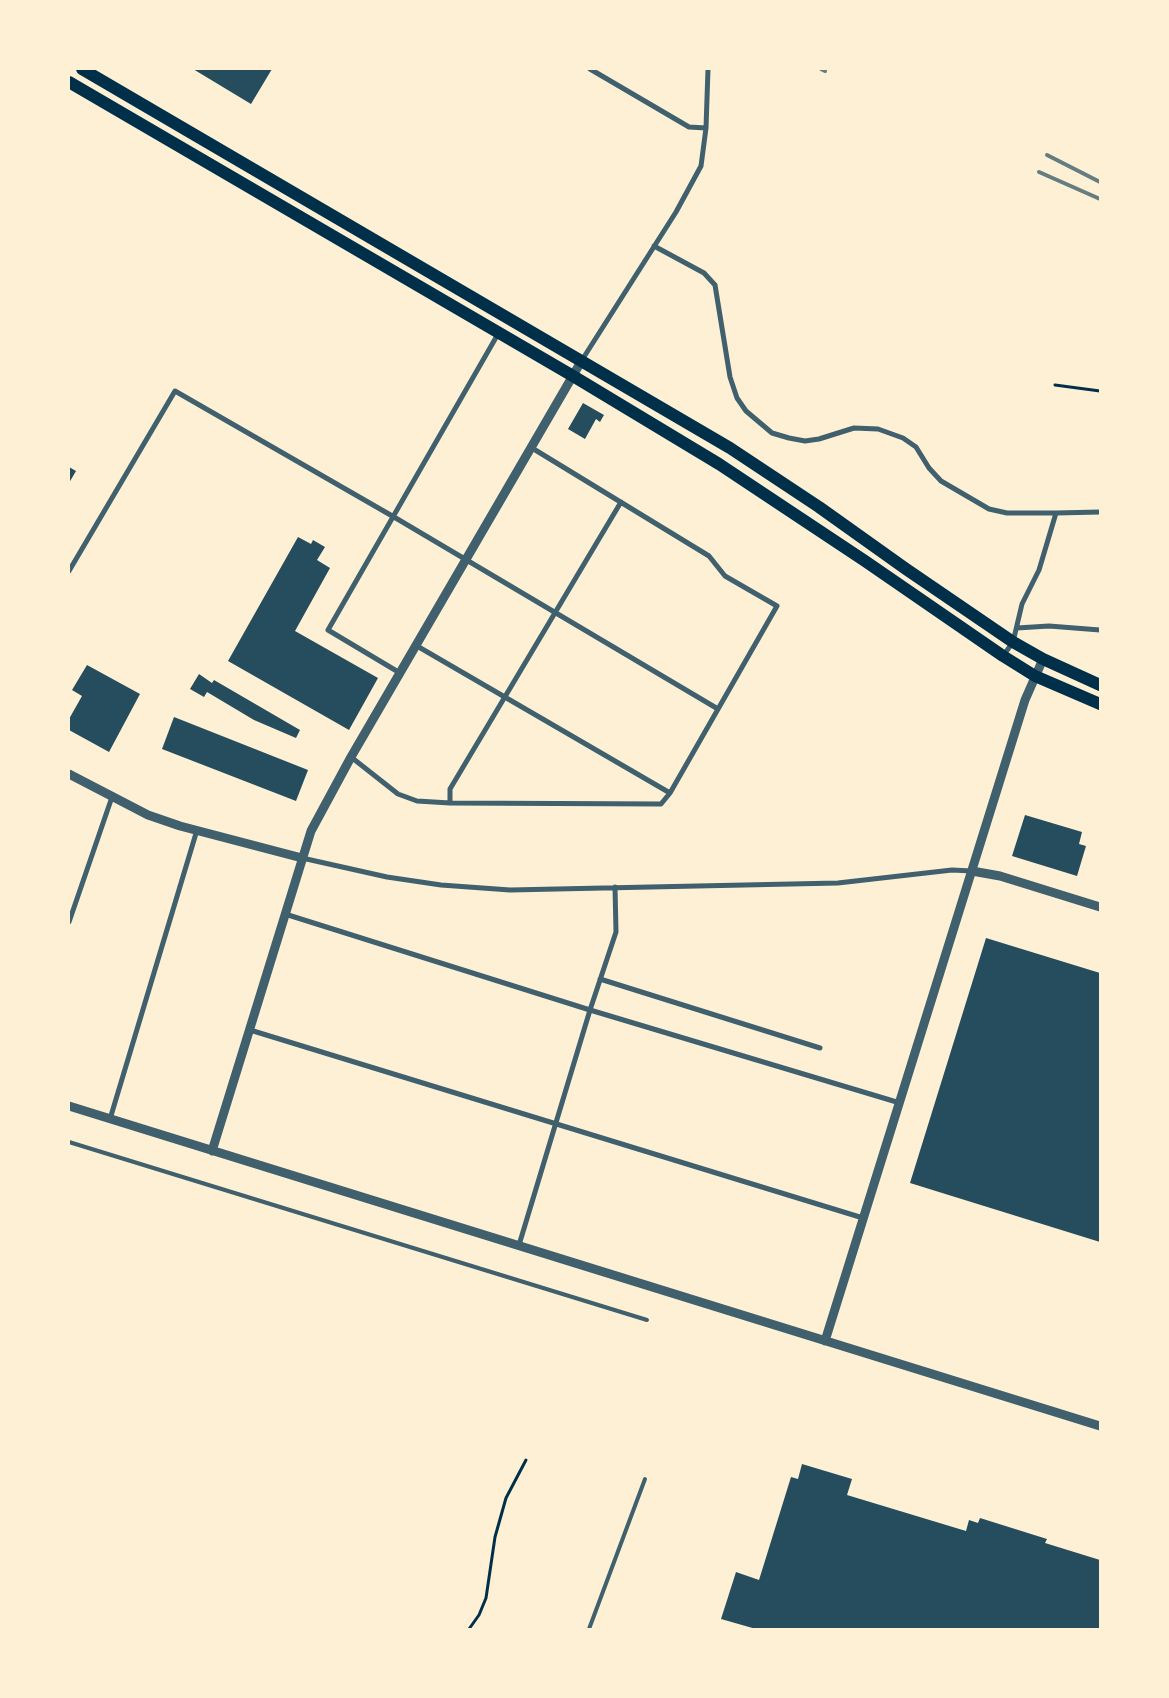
<!DOCTYPE html>
<style>
body{margin:0}
#map{position:relative;width:1169px;height:1698px;overflow:hidden;background:#fdf0d5;font-family:"Open Sans",sans-serif}
canvas{display:block}
.frame{position:absolute;inset:0;border:70px solid #fdf0d5;pointer-events:none}
</style>
<div id="map">
<canvas width="1169" height="1698"></canvas>
<div class="frame"></div>
</div>
<script>
const ctx = document.querySelector('canvas').getContext('2d');
ctx.lineJoin = 'round';
function fill(path, color) {
  ctx.fillStyle = color;
  ctx.fill(path, 'evenodd');
}
function toPath(rows) {
  const path = new Path2D();
  for (const r of rows) {
    path.moveTo(r[0], r[1]);
    for (let i = 2; i < r.length; i += 2) path.lineTo(r[i], r[i + 1]);
  }
  return path;
}
function strokePath(path, color, width, dash) {
  ctx.strokeStyle = color;
  ctx.lineWidth = width;
  ctx.lineCap = dash ? 'butt' : 'round';
  ctx.setLineDash(dash || []);
  ctx.stroke(path);
}
fill(toPath([
 [193,69,272,69,251,104],
 [583,403,604,415,600,422,596,419,585,439,568,429],
 [69,467,76,471,69,483],
 [298,537,311,544,313,540,325,547,317,560,330,568,295,631,378,678,349,730,228,661],
 [87,665,140,694,109,752,69,730,69,719,82,696,72,690],
 [199,674,212,683,214,680,300,730,296,738,254,720,207,692,204,697,190,689],
 [174,717,308,770,296,801,162,749],
 [1025,815,1082,832,1079,844,1086,846,1077,876,1012,856],
 [986,938,1100,973,1100,1242,910,1183],
 [802,1464,852,1479,847,1495,966,1531,969,1520,978,1523,980,1518,1047,1539,1045,1543,1100,1560,1100,1629,756,1629,721,1619,736,1572,759,1580,791,1477,798,1479]
]), '#264d5e');
strokePath(toPath([
 [1055,385,1100,391],
 [469,1629,479,1615,486,1598,495,1537,506,1498,526,1460]
]), '#003049', 3);
strokePath(toPath([
 [69,1142,647,1320],
 [589,1629,645,1479]
]), '#3f606c', 4);
strokePath(toPath([
 [590,69,689,127,706,128],
 [654,246,704,273,715,285,730,377,737,398,746,411,772,433,789,438,805,441,819,439,854,428,878,429,903,438,916,447,929,468,941,481,989,509,1007,513,1056,513,1039,570,1022,604,1013,642,1003,656],
 [582,360,676,212,701,166,706,128,708,69],
 [1056,513,1100,512],
 [69,571,175,391,394,517,718,709],
 [1017,628,1049,626,1100,630],
 [417,646,670,793],
 [400,673,328,630,498,334],
 [351,757,398,794,417,801,450,803,661,804,670,793,777,606,725,576,709,556,532,448],
 [450,803,450,789,621,502],
 [302,858,387,877,441,885,510,890,838,883,952,870,972,871],
 [285,914,590,1010,900,1103],
 [69,922,112,797],
 [600,979,820,1048],
 [250,1030,863,1218],
 [110,1119,197,830],
 [519,1245,590,1010,616,932,615,887]
]), '#3f606c', 5);
strokePath(toPath([
 [69,774,148,815,180,826,302,858],
 [972,871,1000,876,1100,907],
 [69,1106,1100,1426],
 [212,1151,311,831,351,757,582,360],
 [825,1341,1025,700,1043,659]
]), '#3f606c', 9);
strokePath(toPath([
 [82,69,730,448,819,507,906,569,1013,642,1043,659,1100,685],
 [69,82,573,376,719,464,865,561,1003,656,1035,676,1100,704]
]), '#003049', 12);
strokePath(toPath([
 [821,69,825,71],
 [1047,155,1100,182],
 [1039,172,1100,199]
]), '#657d81', 4);
</script>
